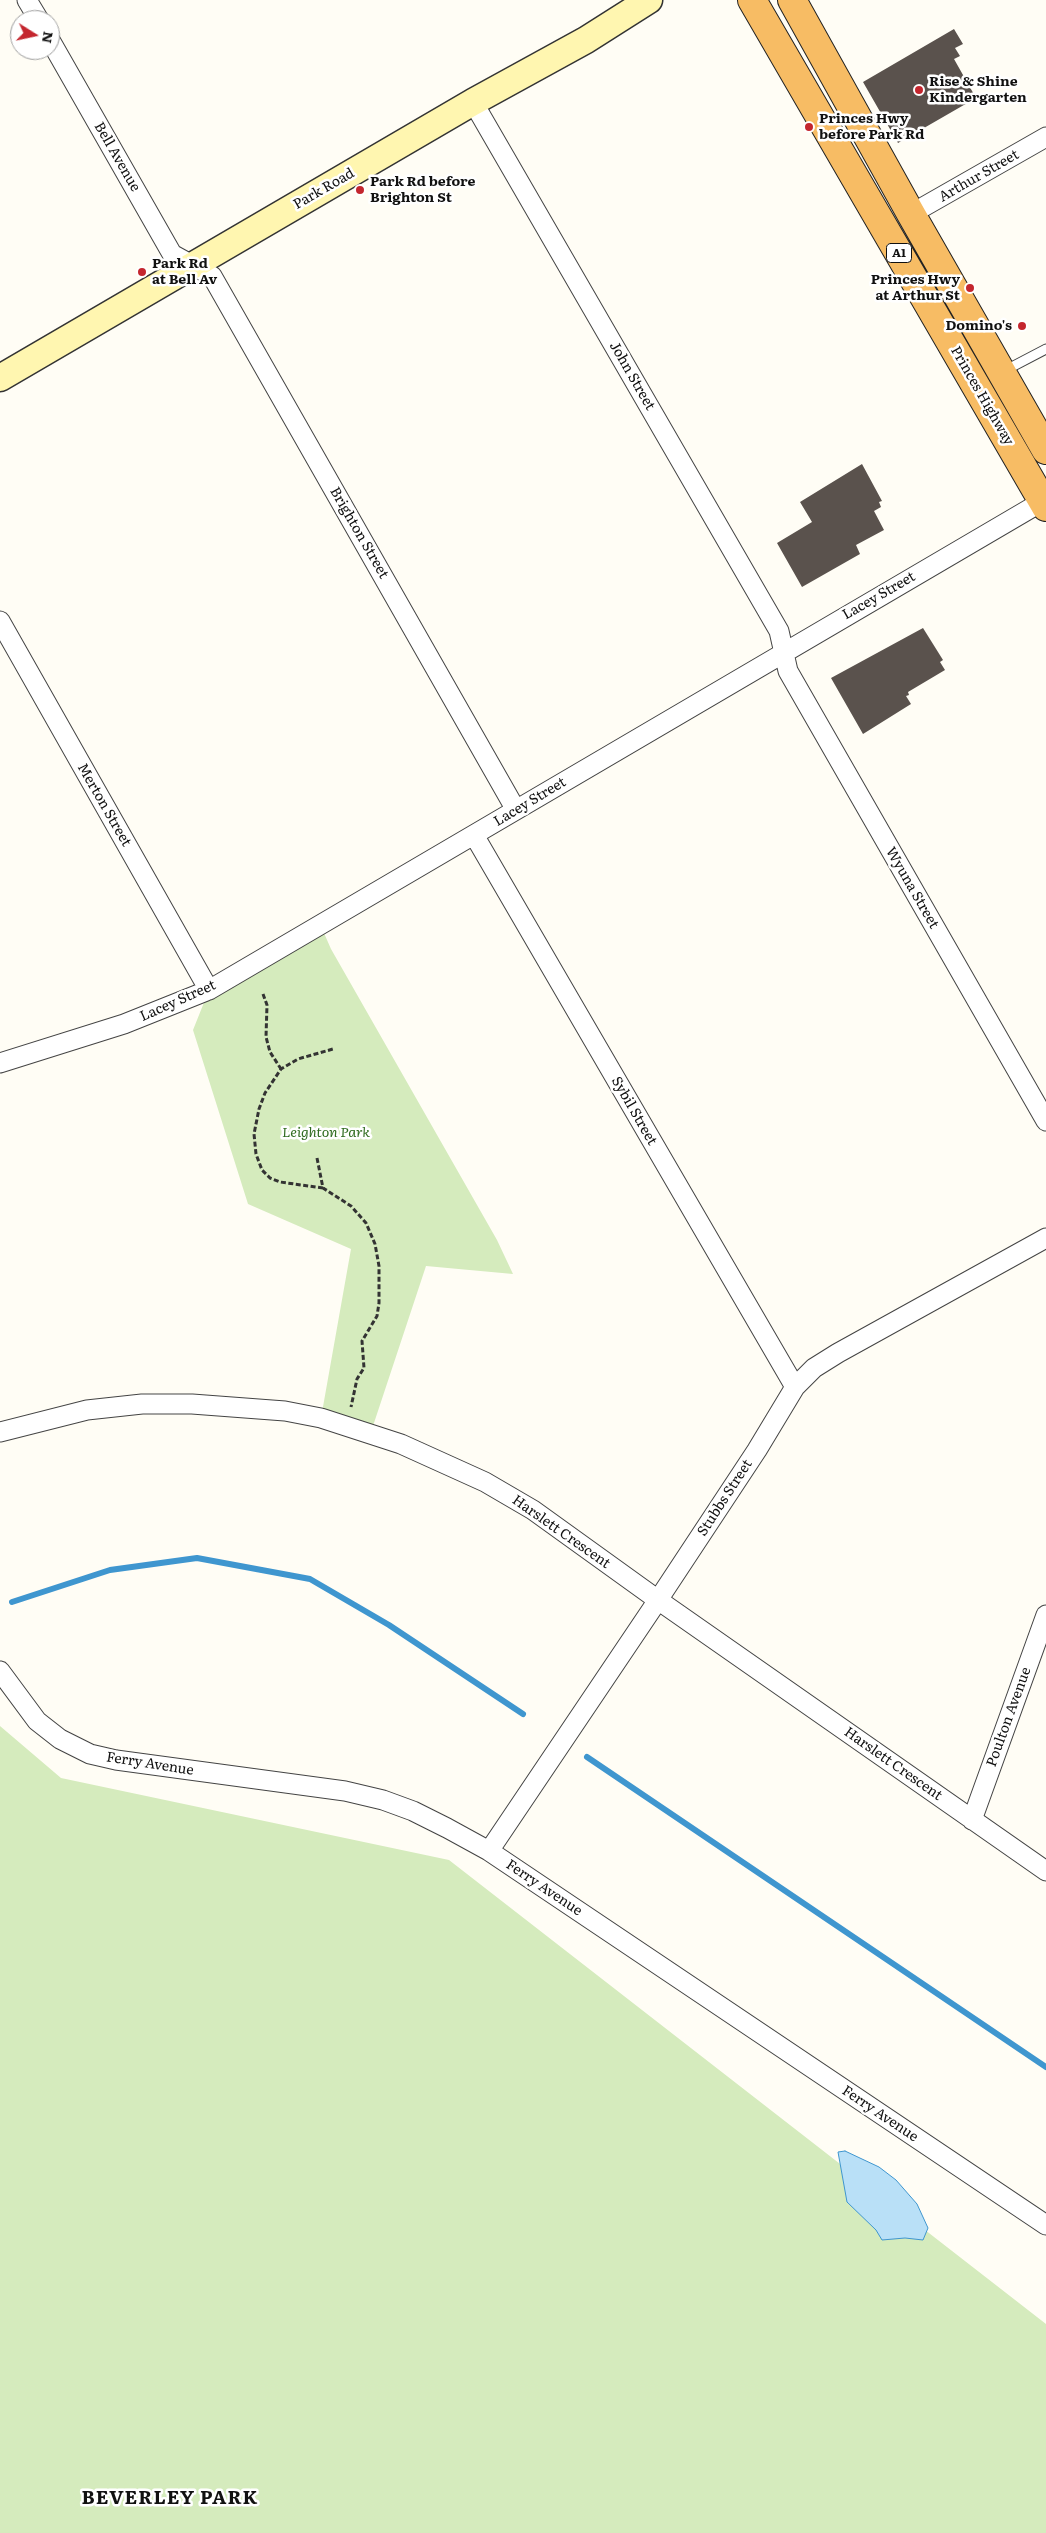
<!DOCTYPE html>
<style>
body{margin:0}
#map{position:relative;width:1046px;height:2533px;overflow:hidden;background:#fffdf5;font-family:Literata,serif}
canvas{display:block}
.north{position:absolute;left:10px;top:10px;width:50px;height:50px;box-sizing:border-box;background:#fff;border:1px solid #a0a0a0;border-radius:50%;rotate:100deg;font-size:14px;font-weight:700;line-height:20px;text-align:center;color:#111}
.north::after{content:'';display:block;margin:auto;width:18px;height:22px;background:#c4262e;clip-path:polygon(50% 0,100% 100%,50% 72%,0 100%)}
</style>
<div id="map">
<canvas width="1046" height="2533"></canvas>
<div class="north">N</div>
</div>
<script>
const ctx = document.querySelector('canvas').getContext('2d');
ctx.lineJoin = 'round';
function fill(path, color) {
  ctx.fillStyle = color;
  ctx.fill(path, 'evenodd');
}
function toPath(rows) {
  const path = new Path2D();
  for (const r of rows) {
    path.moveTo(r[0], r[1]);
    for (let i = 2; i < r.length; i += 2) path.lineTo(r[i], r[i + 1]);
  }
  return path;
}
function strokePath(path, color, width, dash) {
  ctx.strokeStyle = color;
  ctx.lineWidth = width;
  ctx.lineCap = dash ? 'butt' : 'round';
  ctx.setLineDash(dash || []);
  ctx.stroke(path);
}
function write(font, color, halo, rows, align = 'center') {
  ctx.font = font + ' Literata,serif';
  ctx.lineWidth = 5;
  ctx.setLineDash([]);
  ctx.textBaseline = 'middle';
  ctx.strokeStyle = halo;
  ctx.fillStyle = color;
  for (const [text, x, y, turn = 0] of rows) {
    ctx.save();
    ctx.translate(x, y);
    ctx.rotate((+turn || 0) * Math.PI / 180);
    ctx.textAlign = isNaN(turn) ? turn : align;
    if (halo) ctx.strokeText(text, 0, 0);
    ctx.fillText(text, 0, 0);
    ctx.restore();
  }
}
fill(toPath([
 [320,924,331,949,497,1240,513,1274,426,1266,371,1432,321,1418,351,1249,248,1204,193,1030,209,990],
 [0,1726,61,1778,449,1860,1046,2324,1046,2533,0,2533]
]), '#d5ebbd');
const water = toPath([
 [845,2151,879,2167,896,2180,917,2204,928,2228,923,2240,905,2238,882,2240,876,2230,847,2202,838,2152,845,2151]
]);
fill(water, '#b9e0f7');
strokePath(water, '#3f96cf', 1);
strokePath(toPath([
 [12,1602,110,1570,197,1558,310,1579,389,1625,523,1714],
 [587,1757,1046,2067]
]), '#3f96cf', 6);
fill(toPath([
 [954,29,963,44,955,48,960,56,954,59,976,98,898,143,863,82],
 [862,464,882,501,879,502,881,507,874,511,884,530,856,545,860,554,802,587,777,543,812,522,800,502],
 [923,628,943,660,940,662,945,670,908,692,909,695,906,696,911,704,863,734,831,678]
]), '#5a524d');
const service = toPath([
 [1004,371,1046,349]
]);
const minor = toPath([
 [27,0,39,20],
 [50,40,172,254,212,276,516,810],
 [473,102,779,631,788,671,1046,1121],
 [911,214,1046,137],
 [0,621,209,990],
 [474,835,795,1387],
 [0,1063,124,1024,209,990,1043,501],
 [0,1432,87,1410,142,1404,192,1404,285,1411,321,1418,401,1444,485,1482,533,1510,658,1600,1046,1871],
 [0,1671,37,1721,60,1739,90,1754,116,1760,345,1791,383,1800,413,1811,447,1828,489,1851,1046,2225],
 [972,1820,1046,1615],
 [489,1851,658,1600,757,1450,795,1387,814,1368,838,1353,1046,1238]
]);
const secondary = toPath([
 [0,378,473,102,586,40,649,0]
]);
const trunk = toPath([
 [752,0,1046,507],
 [792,0,911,214,1046,450]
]);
strokePath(service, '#444', 11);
strokePath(minor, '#444', 21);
strokePath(secondary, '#333', 29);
strokePath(trunk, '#222', 30);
strokePath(toPath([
 [263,994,267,1005,266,1037,270,1052,281,1069],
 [317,1158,323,1188,351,1206,366,1223,375,1244,379,1266,379,1303,377,1316,362,1341,364,1368,357,1379,351,1407],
 [323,1188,280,1182,270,1178,262,1170,256,1154,254,1134,259,1109,265,1093,281,1069,298,1059,333,1049]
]), '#333', 3, [5, 2.5]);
strokePath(service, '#fff', 9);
strokePath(minor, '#fff', 19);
strokePath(secondary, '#fff6b0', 26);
strokePath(trunk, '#f7bc64', 28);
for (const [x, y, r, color] of [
 [919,90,5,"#c4262e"],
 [809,127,5,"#c4262e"],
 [360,190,5,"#c4262e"],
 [142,272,5,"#c4262e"],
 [970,288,5,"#c4262e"],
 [1022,326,5,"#c4262e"]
]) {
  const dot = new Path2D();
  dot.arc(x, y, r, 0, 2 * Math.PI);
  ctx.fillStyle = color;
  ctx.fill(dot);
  strokePath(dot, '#fff', 2);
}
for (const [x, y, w] of [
 [899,253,25]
]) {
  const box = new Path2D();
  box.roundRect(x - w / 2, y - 9.5, w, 19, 4);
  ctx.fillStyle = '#fff';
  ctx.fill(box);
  strokePath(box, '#111', 1);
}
write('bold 12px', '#111', null, [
 ["A1",899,253]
]);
write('bold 14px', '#111', '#fff', [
 ["Rise & Shine",929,82],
 ["Kindergarten",929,98],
 ["Princes Hwy",819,119],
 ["before Park Rd",819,135],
 ["Park Rd before",370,182],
 ["Brighton St",370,198],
 ["Park Rd",152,264],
 ["at Bell Av",152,280],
 ["Princes Hwy",960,280,"right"],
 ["at Arthur St",960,296,"right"],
 ["Domino's",1012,326,"right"]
], 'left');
write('14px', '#111', '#fff', [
 ["Bell Avenue",117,157,60],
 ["Arthur Street",979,176,-30],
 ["Park Road",324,189,-30],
 ["John Street",632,376,60],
 ["Princes Highway",982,396,60],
 ["Brighton Street",359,533,60],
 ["Lacey Street",879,596,-30],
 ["Lacey Street",530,802,-31],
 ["Merton Street",104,805,60],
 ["Wyuna Street",912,888,60],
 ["Lacey Street",178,1001,-24],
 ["Sybil Street",634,1111,60],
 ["Stubbs Street",725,1498,-57],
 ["Harslett Crescent",561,1532,35],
 ["Poulton Avenue",1009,1717,-70],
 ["Ferry Avenue",150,1764,9],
 ["Harslett Crescent",893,1764,35],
 ["Ferry Avenue",544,1888,34],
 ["Ferry Avenue",880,2114,34]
]);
write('italic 14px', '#2f6b1f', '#fff', [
 ["Leighton Park",326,1133]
]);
ctx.letterSpacing = '1px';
write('bold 19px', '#111', '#fff', [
 ["BEVERLEY PARK",170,2498]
]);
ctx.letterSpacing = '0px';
</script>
